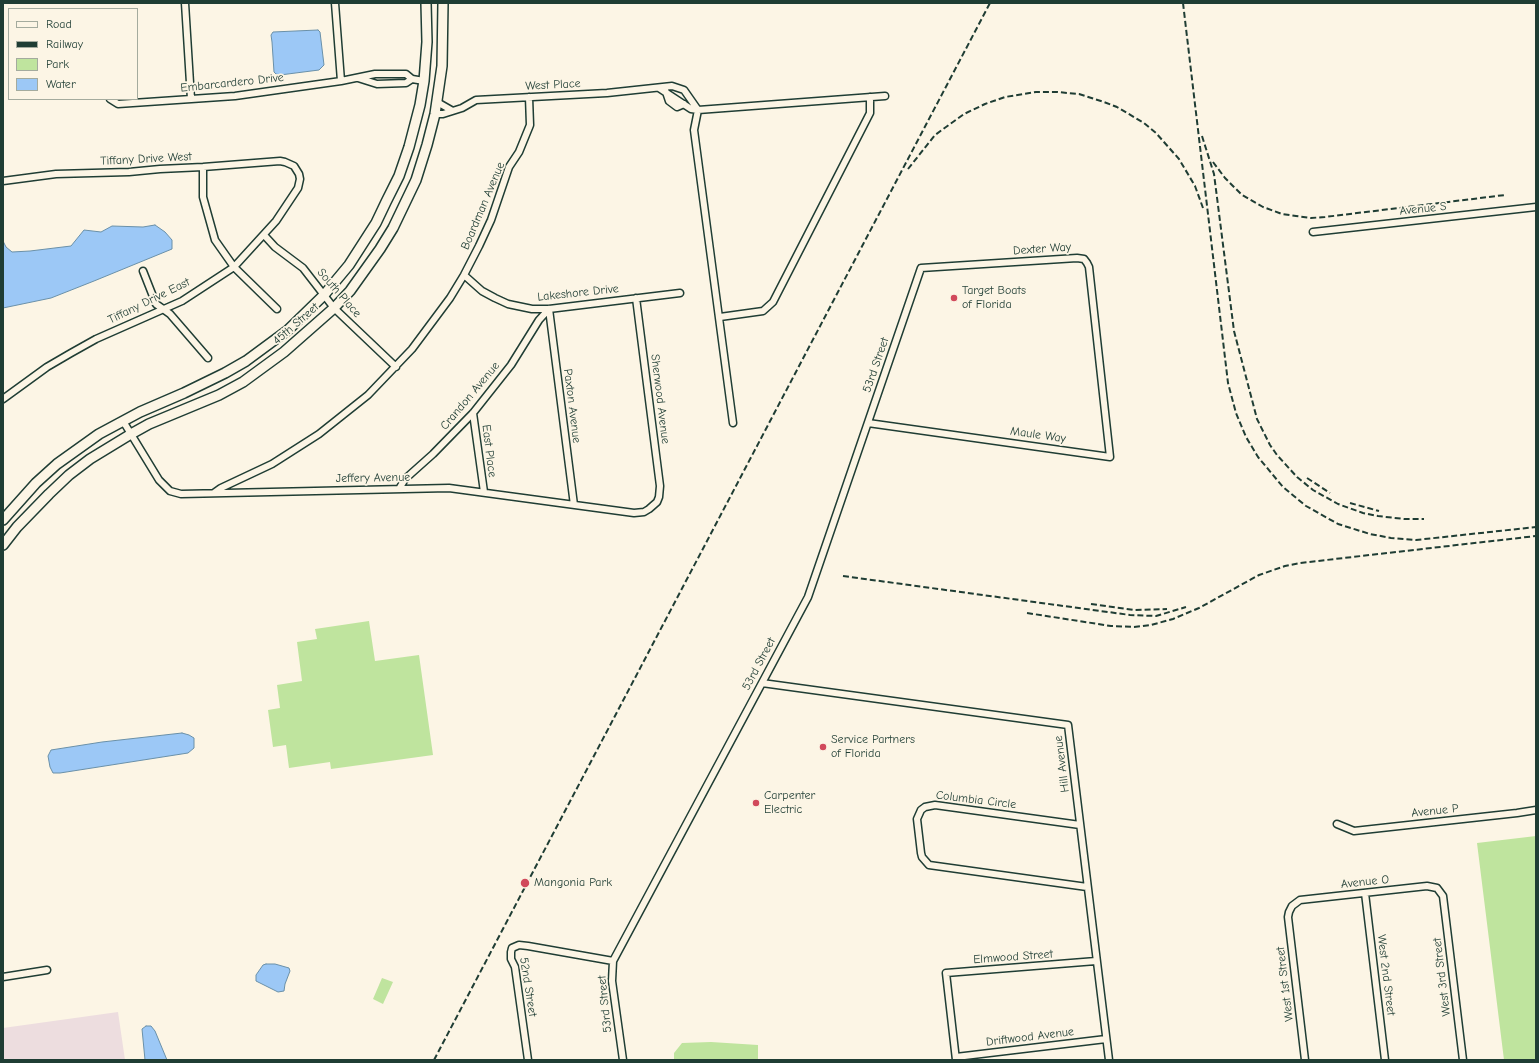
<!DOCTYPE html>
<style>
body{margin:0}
#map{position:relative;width:1539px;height:1063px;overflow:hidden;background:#fcf5e5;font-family:"Comic Neue",sans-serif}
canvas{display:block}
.frame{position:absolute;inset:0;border:4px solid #1f3d34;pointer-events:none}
.legend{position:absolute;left:8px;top:8px;width:130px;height:92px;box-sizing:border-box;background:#fcf5e5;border:1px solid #a4ab9e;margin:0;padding:5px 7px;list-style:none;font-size:12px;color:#1f3d34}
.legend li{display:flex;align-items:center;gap:8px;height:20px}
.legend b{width:20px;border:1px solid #a4ab9e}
</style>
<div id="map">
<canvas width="1539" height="1063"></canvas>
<div class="frame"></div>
<ul class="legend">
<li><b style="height:5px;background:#fcf5e5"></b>Road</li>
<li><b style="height:5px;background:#1f3d34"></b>Railway</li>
<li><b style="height:11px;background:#bfe49e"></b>Park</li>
<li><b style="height:11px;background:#9cc8f6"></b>Water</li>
</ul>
</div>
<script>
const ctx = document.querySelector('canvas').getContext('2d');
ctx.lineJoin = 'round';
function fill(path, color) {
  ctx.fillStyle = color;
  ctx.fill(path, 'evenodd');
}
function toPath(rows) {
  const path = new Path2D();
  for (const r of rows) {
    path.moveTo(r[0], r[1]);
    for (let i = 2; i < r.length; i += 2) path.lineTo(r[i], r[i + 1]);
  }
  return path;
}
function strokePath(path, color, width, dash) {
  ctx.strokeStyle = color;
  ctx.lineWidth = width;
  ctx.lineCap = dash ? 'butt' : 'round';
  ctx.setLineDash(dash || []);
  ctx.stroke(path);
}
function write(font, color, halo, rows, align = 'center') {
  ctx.font = font + ' "Comic Neue",sans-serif';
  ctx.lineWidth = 3.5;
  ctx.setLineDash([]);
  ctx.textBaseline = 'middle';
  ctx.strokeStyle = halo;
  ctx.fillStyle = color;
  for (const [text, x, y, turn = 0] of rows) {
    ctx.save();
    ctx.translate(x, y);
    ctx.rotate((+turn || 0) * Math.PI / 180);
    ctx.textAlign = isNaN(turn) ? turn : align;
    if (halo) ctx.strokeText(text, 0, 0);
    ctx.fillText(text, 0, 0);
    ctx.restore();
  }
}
fill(toPath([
 [118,1012,125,1060,3,1060,3,1028]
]), '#eddddf');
fill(toPath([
 [369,621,375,661,419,655,433,755,331,769,330,762,289,768,286,745,273,747,268,710,280,708,277,685,302,681,297,642,317,639,315,629],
 [1536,836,1536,1060,1504,1060,1477,843],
 [382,978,393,982,383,1004,373,999],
 [711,1042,758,1045,758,1060,674,1060,674,1053,682,1043]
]), '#bfe49e');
const water = toPath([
 [318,30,320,32,324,65,319,70,280,75,276,74,274,72,272,42,271,35,273,32,318,30],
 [155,225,165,232,172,240,172,249,94,281,51,298,3,308,3,241,6,247,12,252,30,251,71,246,84,230,101,232,112,226,143,227,155,225],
 [182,733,189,735,194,738,194,748,188,753,60,773,53,773,50,767,48,756,51,750,102,742,182,733],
 [266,964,275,964,289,968,290,971,285,984,284,991,278,992,256,981,256,975,263,965,266,964],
 [146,1026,151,1026,155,1031,167,1060,145,1060,142,1029,146,1026]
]);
fill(water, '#9cc8f6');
strokePath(water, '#6a90a8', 1);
const minor = toPath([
 [185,3,191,99],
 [335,3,341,81],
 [358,78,377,84,406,83,412,79],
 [659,88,691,109,698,110,885,96],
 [666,92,669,101,677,107,684,104],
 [110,99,118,104,235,96,341,81,375,74,406,74,412,79,424,81],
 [437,102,451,110],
 [698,110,694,130,733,423],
 [435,114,443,114,462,108,476,100,607,93,672,86,684,90,698,110],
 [203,167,203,197,215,240,234,267,277,309],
 [3,181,56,174,129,172,160,169,203,167,280,161,285,162,294,166,299,174,300,179,298,188,276,221,234,267,182,301,96,339,71,353,47,367,3,399],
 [1313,232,1536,207],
 [264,235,275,247,303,268,334,308,396,367],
 [143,271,156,304,170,314,208,358],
 [464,275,482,291,495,298,508,304,532,309,549,309,680,293],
 [549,309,574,505],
 [720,317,763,311,773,302,870,113,870,97],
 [473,413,484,492],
 [123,421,159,480,170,491,181,494,449,488,634,513,644,512,649,509,657,502,659,497,660,486,636,298],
 [399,489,405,479,433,454,473,413,511,365,539,320,549,309],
 [214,493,221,488,272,464,319,434,368,395,412,349,450,298,464,275,479,246,491,220,509,167,519,152,530,125,529,97],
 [762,683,1068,725,1109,1060],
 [1337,824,1354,831,1517,813,1536,810],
 [1080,825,935,805,925,807,921,810,917,819,921,853,922,857,929,865,1087,887],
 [1365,893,1385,1060],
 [3,977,47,970],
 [956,1057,1106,1039],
 [528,1060,515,967,511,959,511,952,512,948,519,945,528,946,613,961],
 [623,1060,612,981,613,961,808,597,921,268,1077,258,1084,259,1087,263,1089,267,1110,457,868,423],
 [956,1060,946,973,1096,961],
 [1305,1060,1288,917,1289,912,1292,906,1300,900,1427,886,1437,888,1443,896,1463,1060]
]);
const secondary = toPath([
 [3,520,36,483,57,464,99,434,140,412,184,393,225,373,246,361,288,330,324,295,349,265,376,223,386,202,399,176,409,147,420,105,424,81,427,42,426,3],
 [3,545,17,527,49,494,69,475,90,459,131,434,149,424,219,395,243,382,284,352,334,308,350,291,380,249,393,228,416,180,427,145,435,114,442,66,443,3]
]);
strokePath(minor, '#1f3d34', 9);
strokePath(secondary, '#1f3d34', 12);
strokePath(minor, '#fcf5e5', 6);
strokePath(secondary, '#fcf5e5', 9);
strokePath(toPath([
 [1183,3,1228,383,1236,413,1246,437,1258,457,1283,487,1306,506,1338,524,1370,534,1391,538,1416,540,1536,527],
 [1202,136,1214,174,1234,331,1257,419,1270,445,1277,455,1297,477,1313,490,1338,504,1363,513,1378,516,1404,519,1424,519],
 [1213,162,1225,178,1242,195,1263,207,1282,214,1296,216,1311,218,1325,217,1505,195],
 [908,169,935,135,964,114,985,104,1005,97,1036,92,1057,92,1079,94,1104,102,1117,107,1144,123,1156,133,1179,159,1195,186,1203,208],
 [1307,478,1330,493],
 [1350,503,1379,511],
 [843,576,1130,615,1156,616,1186,607],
 [1091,604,1134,610,1167,609],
 [1027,613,1111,626,1134,627,1151,625,1173,619,1199,608,1259,575,1285,566,1300,563,1536,536],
 [434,1060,990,3]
]), '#1f3d34', 2, [6, 3]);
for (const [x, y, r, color] of [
 [954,298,4,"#d1495b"],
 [823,747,4,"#d1495b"],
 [756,803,4,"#d1495b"],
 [525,883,5,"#d1495b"]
]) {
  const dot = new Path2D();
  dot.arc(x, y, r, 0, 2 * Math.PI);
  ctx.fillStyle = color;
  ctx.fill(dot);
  strokePath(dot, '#fcf5e5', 1.5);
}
write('12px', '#1f3d34', '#fcf5e5', [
 ["Embarcardero Drive",232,83,-6],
 ["West Place",553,85,-3],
 ["Tiffany Drive West",146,159,-3],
 ["Boardman Avenue",483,206,-67],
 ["Avenue S",1423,209,-6],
 ["Dexter Way",1042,249,-4],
 ["South Place",339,293,49],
 ["Lakeshore Drive",578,293,-6],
 ["Tiffany Drive East",149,301,-26],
 ["45th Street",296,324,-41],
 ["53rd Street",876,365,-71],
 ["Crandon Avenue",470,396,-50],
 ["Sherwood Avenue",660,399,83],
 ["Paxton Avenue",572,406,83],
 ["Maule Way",1038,435,8],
 ["East Place",489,451,83],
 ["Jeffery Avenue",373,478,-1],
 ["53rd Street",759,664,-62],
 ["Hill Avenue",1062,764,-97],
 ["Columbia Circle",976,800,7],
 ["Avenue P",1435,811,-6],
 ["Avenue O",1365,882,-6],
 ["Elmwood Street",1013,957,-4],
 ["West 2nd Street",1386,975,83],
 ["West 3rd Street",1442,977,-97],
 ["West 1st Street",1285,984,-97],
 ["52nd Street",528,987,81],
 ["53rd Street",605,1004,-96],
 ["Driftwood Avenue",1030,1037,-7]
]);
write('12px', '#1f3d34', '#fcf5e5', [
 ["Target Boats",962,291],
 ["of Florida",962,305],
 ["Service Partners",831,740],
 ["of Florida",831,754],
 ["Carpenter",764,796],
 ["Electric",764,810],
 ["Mangonia Park",534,883]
], 'left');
</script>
